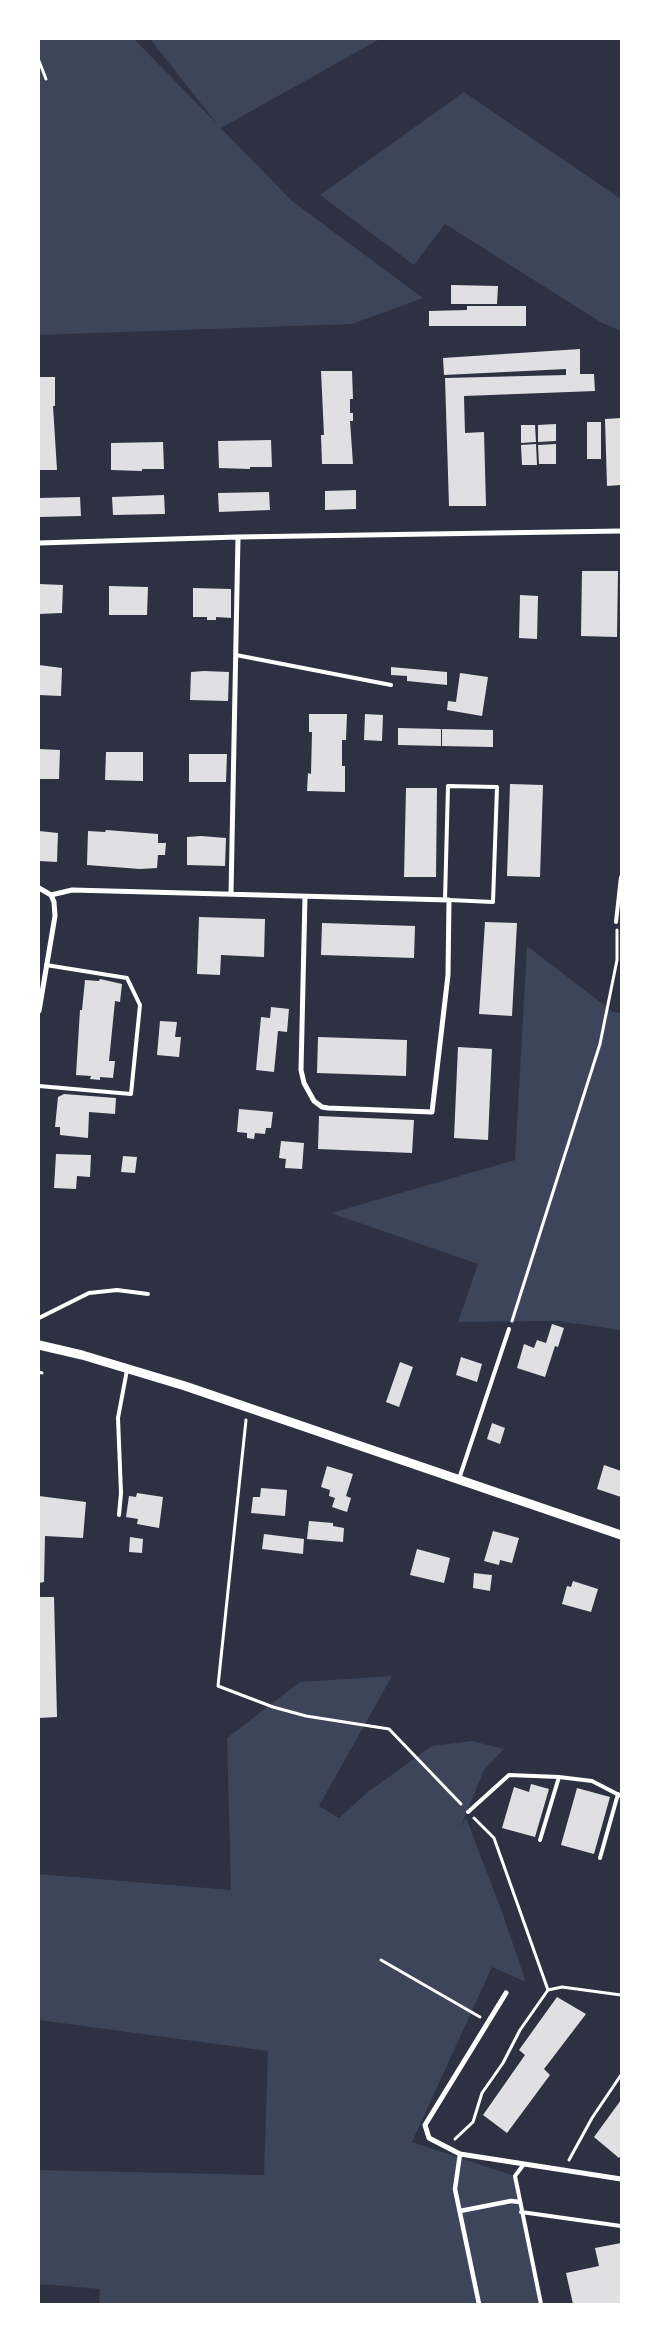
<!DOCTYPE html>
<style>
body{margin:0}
#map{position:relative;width:660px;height:2343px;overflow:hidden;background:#2d3142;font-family:Cabin,sans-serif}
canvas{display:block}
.frame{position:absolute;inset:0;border:40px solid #fff;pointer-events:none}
</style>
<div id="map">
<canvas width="660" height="2343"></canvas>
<div class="frame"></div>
</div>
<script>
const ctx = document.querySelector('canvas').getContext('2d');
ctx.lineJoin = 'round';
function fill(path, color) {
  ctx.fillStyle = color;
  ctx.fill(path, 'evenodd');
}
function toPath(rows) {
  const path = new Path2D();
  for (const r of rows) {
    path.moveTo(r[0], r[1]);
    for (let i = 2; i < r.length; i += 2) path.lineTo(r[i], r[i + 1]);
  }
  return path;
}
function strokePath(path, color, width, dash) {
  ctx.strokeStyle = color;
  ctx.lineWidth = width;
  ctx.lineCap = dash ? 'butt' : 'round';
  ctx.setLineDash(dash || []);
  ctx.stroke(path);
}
fill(toPath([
 [39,39,134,39,217,124,150,39,380,39,221,128,292,201,423,298,352,324,39,335],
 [464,92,621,199,621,331,602,323,445,224,414,265,320,195],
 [527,946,613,1012,621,1013,621,1330,558,1321,458,1322,478,1264,331,1213,515,1160],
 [392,1676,319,1806,339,1818,369,1791,432,1746,472,1741,504,1749,484,1770,460,1828,466,1818,501,1909,526,1982,492,1967,412,2142,515,2176,540,2304,99,2304,100,2289,39,2284,39,2170,264,2175,268,2051,39,2020,39,1874,231,1890,227,1738,300,1682]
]), '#3c4559');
fill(toPath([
 [451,285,498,286,497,304,451,304],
 [467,306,526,306,526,326,429,326,429,311,467,310],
 [580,349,580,374,594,374,595,391,464,396,465,433,484,432,486,506,449,506,445,378,566,375,566,369,444,375,443,358],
 [321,371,352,371,353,399,350,399,350,413,353,413,353,421,350,421,353,464,322,464,321,435,324,435],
 [39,377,55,377,55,406,53,406,57,470,39,470],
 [621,418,621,485,607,486,605,419],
 [587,422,601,422,601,459,587,459],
 [556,424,556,441,538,442,538,425],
 [521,425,535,425,536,442,521,443],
 [271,440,272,467,250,467,250,469,219,468,218,441],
 [163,442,164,469,142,469,142,471,111,470,111,443],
 [536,444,537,465,522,465,521,445],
 [556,444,556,464,539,464,538,445],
 [356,490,356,509,325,510,325,491],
 [269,492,270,510,219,512,218,493],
 [164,495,165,514,113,515,112,497],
 [80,497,81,516,39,517,39,498],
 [582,571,618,571,617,637,581,636],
 [39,584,63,585,62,613,39,614],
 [109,586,148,587,147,615,109,615],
 [193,588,231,589,231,618,216,617,216,620,207,620,207,617,193,617],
 [520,595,538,596,537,639,519,638],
 [39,665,62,668,61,696,39,695],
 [391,667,447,672,447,685,407,681,407,676,391,675],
 [204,671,229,672,228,701,190,700,191,672],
 [460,673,488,677,482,716,447,710,448,701,456,702],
 [309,714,347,714,346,740,342,740,342,766,345,766,345,792,307,791,308,773,311,774,312,732,309,732],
 [365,714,383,715,382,741,364,740],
 [398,728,441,729,441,746,398,745],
 [442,729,493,730,493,747,442,746],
 [39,749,60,750,59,779,39,779],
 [106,752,143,752,143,781,105,780],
 [189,754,227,754,226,782,189,782],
 [510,784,543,785,540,877,507,876],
 [406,788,437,788,436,877,404,877],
 [106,830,158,834,158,843,166,843,165,855,158,855,157,868,140,869,87,865,88,831,105,832],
 [39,831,58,833,57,862,39,861],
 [201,836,226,838,225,866,187,865,187,837],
 [199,917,265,919,264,957,221,955,220,975,197,974],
 [485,922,517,923,512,1016,479,1014],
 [322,923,415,926,414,958,321,955],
 [100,979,122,984,120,1002,115,1001,109,1061,115,1061,113,1078,100,1077,100,1080,90,1079,91,1076,76,1075,80,1010,82,1010,85,980,99,981],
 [271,1007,289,1009,287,1032,278,1031,274,1072,256,1070,261,1017,270,1018],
 [160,1021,177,1022,175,1037,181,1037,179,1057,157,1055],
 [318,1037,407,1040,406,1076,317,1073],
 [458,1047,492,1049,488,1140,454,1138],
 [64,1094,116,1098,115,1114,89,1112,88,1138,60,1135,60,1127,55,1127,58,1097],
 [239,1109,273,1112,271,1128,266,1128,265,1134,255,1133,254,1139,247,1138,247,1133,237,1132],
 [319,1116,414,1120,412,1153,318,1149],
 [281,1141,304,1143,302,1169,285,1168,286,1159,279,1158],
 [56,1154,91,1155,90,1177,77,1176,76,1189,54,1188],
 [123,1156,137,1157,135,1173,121,1172],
 [552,1324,564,1328,558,1347,555,1346,545,1377,517,1368,524,1344,534,1348,537,1340,546,1343],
 [461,1357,482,1364,477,1382,456,1375],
 [400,1362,413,1367,399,1407,386,1402],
 [492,1423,505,1428,500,1444,487,1439],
 [604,1465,621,1471,621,1497,597,1489],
 [327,1466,353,1474,346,1496,351,1498,347,1512,332,1507,335,1498,329,1496,330,1490,321,1487],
 [261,1488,287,1490,285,1516,251,1513,253,1497,260,1497],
 [137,1493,163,1497,159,1528,137,1524,138,1519,126,1517,129,1496,136,1497],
 [39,1496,86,1502,83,1538,45,1536,44,1582,39,1583],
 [309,1521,333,1523,333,1526,344,1528,343,1542,307,1539],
 [493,1531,519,1538,512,1563,500,1560,499,1565,484,1561],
 [264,1534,304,1539,303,1554,262,1549],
 [130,1537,143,1539,142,1553,129,1552],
 [417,1549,450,1558,444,1583,410,1575],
 [474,1573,492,1575,490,1591,473,1588],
 [573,1581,598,1589,591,1612,562,1604,567,1586,571,1587],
 [39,1597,54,1597,57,1717,39,1718],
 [531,1784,549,1789,535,1837,502,1828,514,1787,529,1792],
 [577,1788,610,1797,594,1854,561,1845],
 [557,1997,586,2014,544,2069,550,2075,507,2133,483,2115,525,2055,519,2050],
 [621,2100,621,2155,619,2158,594,2137],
 [621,2243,621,2304,573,2304,566,2273,599,2266,595,2248]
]), '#e0e0e3');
strokePath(toPath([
 [39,61,46,79],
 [512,1321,600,1044,617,960,617,930],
 [39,1372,42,1373],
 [246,1420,218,1686,273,1707,306,1716,389,1729,461,1804],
 [474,1818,494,1838,548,1990],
 [381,1960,480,2017],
 [455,2139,473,2122,482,2093,503,2063,520,2030,548,1990,562,1987,621,1995],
 [569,2160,592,2118,621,2075]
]), '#fff', 3);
strokePath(toPath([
 [236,655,391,685],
 [445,900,448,786,497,787,493,902,449,900],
 [616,922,621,877],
 [39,1086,131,1094,140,1005,127,978,46,965],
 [39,1318,89,1293,117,1290,148,1294],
 [459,1479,509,1329],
 [119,1515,121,1493,118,1418,127,1370],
 [468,1812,509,1775,559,1777,592,1781,621,1796],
 [540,1840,559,1777],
 [600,1858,618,1794],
 [524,2164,515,2176,541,2304],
 [521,2212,621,2226]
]), '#fff', 4);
strokePath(toPath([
 [460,2154,455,2189,479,2304],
 [460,2211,511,2201,520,2202]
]), '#fff', 4.5);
strokePath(toPath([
 [39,543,238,537,621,531],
 [39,888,51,895,54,902,55,916,39,1011],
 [231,894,238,537],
 [51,895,72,890,449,900,448,975,432,1112,328,1108,322,1107,314,1101,304,1083,301,1070,305,897],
 [506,1993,425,2125,429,2138,460,2154,621,2179]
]), '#fff', 5);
strokePath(toPath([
 [39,1345,82,1355,185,1386,621,1535]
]), '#fff', 9);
</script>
